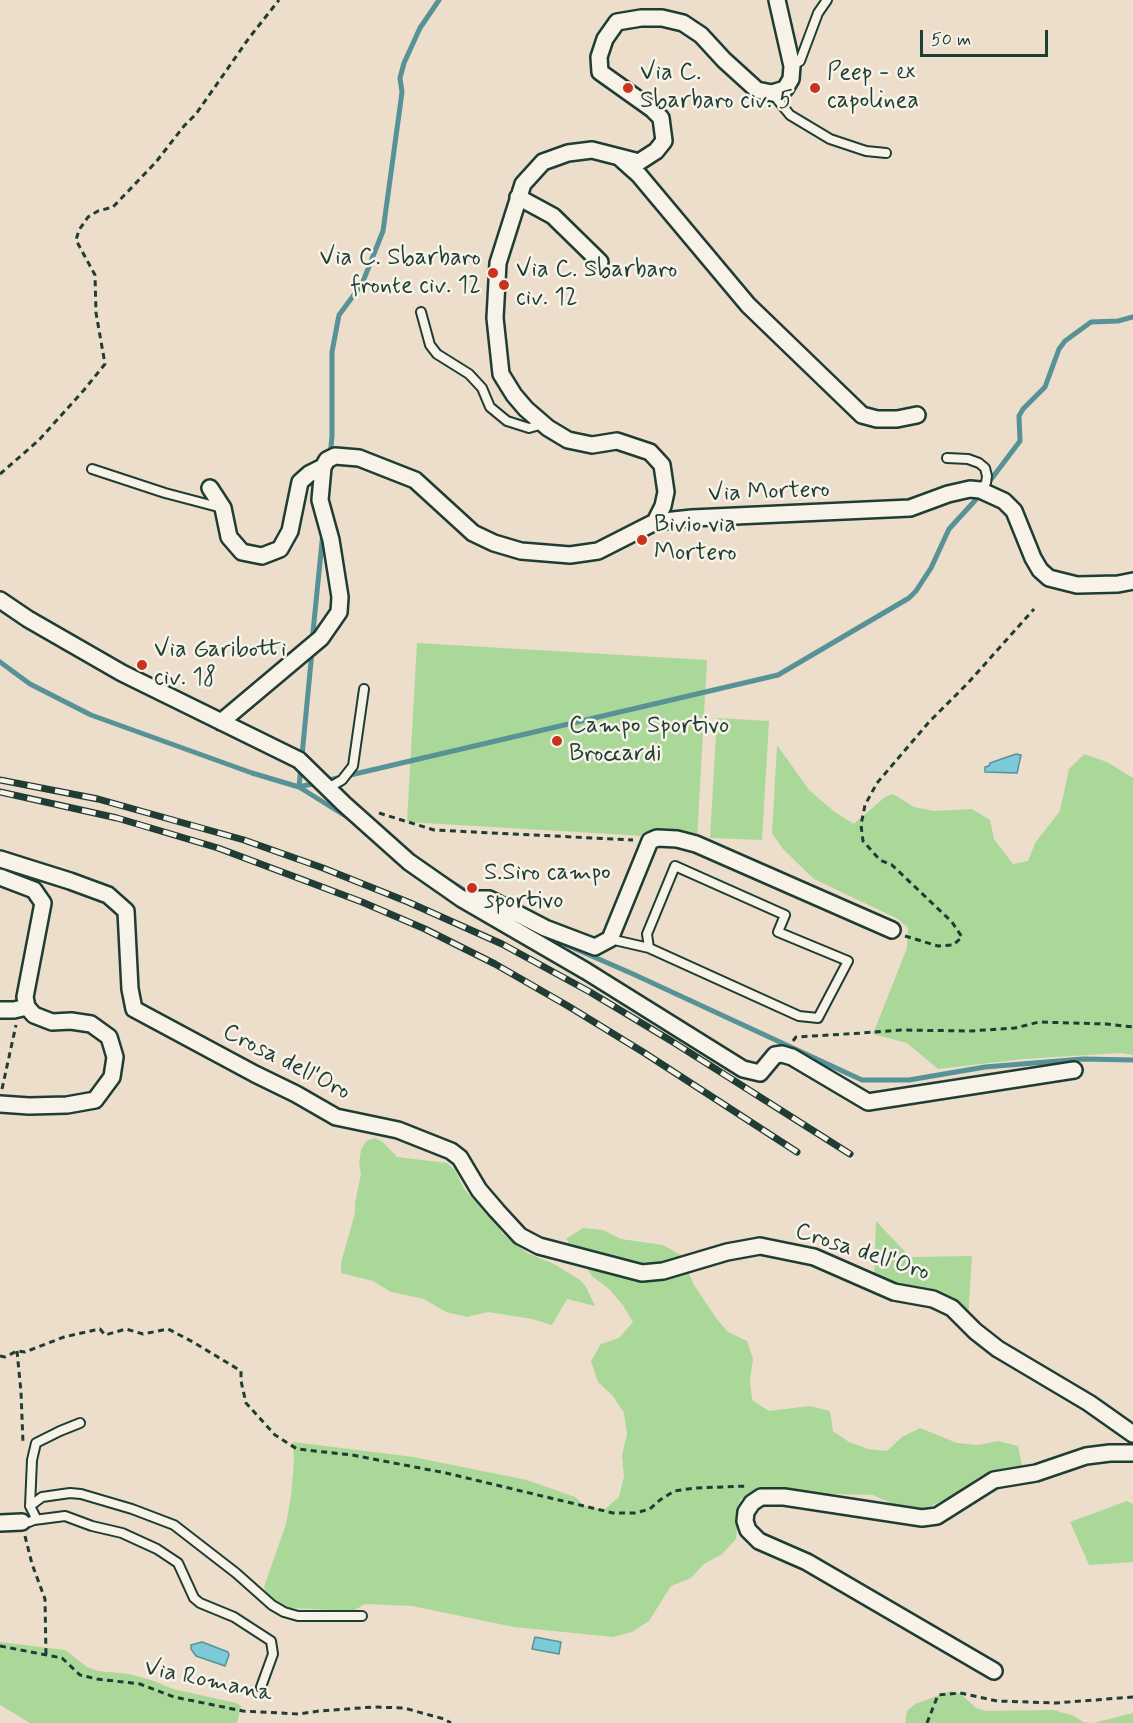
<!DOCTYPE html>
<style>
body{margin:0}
#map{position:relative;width:1133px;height:1723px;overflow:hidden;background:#edddcb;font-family:Mynerve,sans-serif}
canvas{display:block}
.scale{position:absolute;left:920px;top:30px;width:128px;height:27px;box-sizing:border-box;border:3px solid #1f3d34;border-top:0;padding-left:8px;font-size:18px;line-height:21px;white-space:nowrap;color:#1f3d34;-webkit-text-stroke:4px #f7f3e8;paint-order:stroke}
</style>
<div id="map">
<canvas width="1133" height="1723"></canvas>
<div class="scale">50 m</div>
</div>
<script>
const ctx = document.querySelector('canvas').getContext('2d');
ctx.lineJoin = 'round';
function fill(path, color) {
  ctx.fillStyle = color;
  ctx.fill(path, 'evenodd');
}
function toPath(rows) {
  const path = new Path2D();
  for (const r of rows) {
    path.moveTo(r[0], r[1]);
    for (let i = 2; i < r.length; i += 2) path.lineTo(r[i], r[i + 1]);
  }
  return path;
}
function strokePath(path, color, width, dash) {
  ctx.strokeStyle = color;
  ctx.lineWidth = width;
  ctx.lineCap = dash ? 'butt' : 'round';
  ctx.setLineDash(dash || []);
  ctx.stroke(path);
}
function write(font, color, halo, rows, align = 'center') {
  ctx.font = font + ' Mynerve,sans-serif';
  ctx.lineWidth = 5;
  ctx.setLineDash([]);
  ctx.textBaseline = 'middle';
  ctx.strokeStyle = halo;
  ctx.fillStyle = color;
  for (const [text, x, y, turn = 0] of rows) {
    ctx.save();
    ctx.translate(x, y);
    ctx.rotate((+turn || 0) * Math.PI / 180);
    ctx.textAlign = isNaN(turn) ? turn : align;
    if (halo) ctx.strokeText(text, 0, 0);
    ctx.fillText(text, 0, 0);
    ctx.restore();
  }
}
fill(toPath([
 [417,643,707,660,697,839,407,822],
 [717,718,769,721,762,840,710,838],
 [777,745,809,790,836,813,854,824,885,797,893,794,914,807,934,811,972,809,990,820,994,839,1013,864,1028,861,1035,843,1060,811,1069,769,1084,754,1107,762,1133,778,1133,1055,1120,1053,1024,1059,938,1069,907,1043,873,1034,907,948,908,928,898,919,814,879,783,849,772,833],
 [375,1138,384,1143,397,1157,447,1163,455,1170,464,1189,470,1196,487,1209,503,1234,527,1253,554,1264,580,1280,586,1287,595,1306,567,1299,552,1325,532,1319,488,1312,467,1317,446,1312,424,1299,391,1292,373,1281,341,1273,341,1263,355,1213,355,1203,361,1174,359,1163,361,1150,366,1141],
 [876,1221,910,1257,972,1256,968,1320,874,1280],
 [583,1228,603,1230,621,1239,663,1245,681,1255,694,1285,716,1318,728,1332,747,1341,753,1359,750,1380,752,1400,769,1411,810,1406,830,1411,833,1431,849,1442,868,1449,887,1451,902,1437,920,1428,957,1443,978,1445,998,1441,1018,1446,1022,1466,982,1475,950,1497,931,1506,911,1512,873,1495,759,1492,740,1499,736,1539,722,1554,704,1564,691,1578,671,1586,649,1621,632,1632,613,1637,514,1627,412,1606,365,1604,353,1611,290,1608,268,1596,264,1587,286,1524,291,1496,294,1462,293,1442,413,1457,527,1480,575,1497,585,1506,604,1510,619,1497,624,1477,622,1455,627,1434,624,1413,613,1396,598,1382,591,1361,601,1344,619,1338,633,1322,623,1305,609,1289,592,1276,566,1239],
 [1127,1501,1133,1504,1133,1562,1089,1565,1070,1522],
 [0,1642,65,1650,87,1667,98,1671,129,1674,151,1680,173,1689,236,1703,241,1706,237,1723,30,1723,0,1705],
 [951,1691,961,1694,976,1708,986,1711,1054,1710,1074,1716,1083,1722,1093,1723,1133,1713,1133,1723,905,1723,907,1711,915,1704]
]), '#aad898');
const water = toPath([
 [1016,754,1021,755,1017,773,985,772,985,767,989,766,990,763,1016,754],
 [535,1637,561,1642,559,1654,532,1649,535,1637],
 [202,1642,228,1652,229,1655,225,1666,196,1656,191,1649,191,1645,202,1642]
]);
fill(water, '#7ccad9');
strokePath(water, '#579297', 1.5);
strokePath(toPath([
 [330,457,332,436,332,352,339,315,362,284,383,231,400,107,402,92,400,78,404,63,420,28,439,0],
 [986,486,1020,441,1019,416,1023,409,1045,387,1059,349,1065,341,1091,322,1118,321,1133,317],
 [312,642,323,532],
 [0,662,30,684,91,715,252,773,299,787,352,820],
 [299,787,778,675,909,598,916,591,931,568,949,529,981,494],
 [299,787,312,651],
 [441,876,472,895],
 [523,926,633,974,862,1080,909,1080,985,1067,1083,1059,1133,1060]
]), '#579297', 5);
const lane = toPath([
 [792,66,800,61,818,13,827,0],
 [772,93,790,115,830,139,866,151,886,153],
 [421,312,430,345,437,354,469,374,482,388,490,407,507,421,529,428,543,424],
 [947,458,968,459,979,463,985,468,987,476,986,483,980,490],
 [92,469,165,493,222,508],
 [328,788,342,780,353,766,364,689],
 [610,939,649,948,799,1016,818,1018,848,961,778,932,785,915,675,866,647,934,649,948],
 [30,1506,42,1497,70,1493,81,1494,132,1509,174,1525,236,1573,272,1605,284,1612,298,1616,362,1616],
 [34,1520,65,1516,92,1526,122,1533,157,1549,178,1563,194,1598,200,1603,234,1617,271,1641,273,1654,261,1687],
 [29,1522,34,1520,35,1516,30,1506,32,1460,36,1443,60,1431,80,1423]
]);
const street = toPath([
 [620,158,639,175,748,305,862,415,877,419,897,419,917,415],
 [518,197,553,216,600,262],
 [210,488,223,508,229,537,242,552,262,556,280,549,290,531,300,482,309,474,323,467],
 [655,522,663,506,666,492,662,465,650,452,617,441,592,445,568,440,548,428,526,409,514,395,501,374,495,318,498,263,523,184,543,162,568,153,592,150,639,162,656,151,664,141,661,118,652,109,600,72,599,57,605,39,617,22,641,18,662,18,683,23,701,35,724,60,757,90,772,93,785,89,791,79,792,66,777,0],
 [0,600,28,619,122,673,299,760,344,804,409,862,462,899,586,971,743,1069,760,1073,775,1055,782,1054,792,1057,868,1102,1074,1070],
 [221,722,321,638,339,612,340,597,331,540,320,500,323,467,327,460,335,456,359,458,415,480,473,533,494,543,521,551,570,555,598,551,655,522,692,518,910,508,948,494,970,489,980,490,1004,501,1014,511,1033,558,1040,570,1049,578,1077,585,1118,584,1133,581],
 [0,859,70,881,108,895,126,911,130,989,134,1009,255,1074,296,1094,336,1117,398,1130,451,1151,460,1158,479,1190,497,1211,520,1236,539,1246,642,1273,663,1271,727,1252,760,1246,814,1257,894,1292,933,1299,952,1308,975,1331,998,1349,1089,1403,1133,1434],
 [0,877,34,890,43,903,25,997,27,1007,34,1015,52,1022,71,1021,91,1024,109,1037,115,1057,112,1077,95,1100,67,1105,29,1106,0,1104],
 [462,899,489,899,545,928,595,947,610,939,650,841,657,838,677,839,696,844,892,930],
 [0,1010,14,1010,27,1007],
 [0,1523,22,1522],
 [994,1671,807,1562,759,1541,748,1530,745,1521,746,1512,752,1503,761,1497,784,1497,922,1518,937,1516,994,1480,1036,1473,1086,1456,1110,1453,1133,1453]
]);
strokePath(lane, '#1f3d34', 12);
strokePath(street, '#1f3d34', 20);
strokePath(toPath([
 [0,474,39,440,84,390,105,364,96,313,95,275,76,240,79,230,88,217,98,211,113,207,156,162,184,126,196,114,249,38,279,0],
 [379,813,434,830,633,840],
 [905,936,938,946,953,945,962,937,952,922,892,865,880,860,863,841,861,825,865,805,877,783,929,722,968,683,1034,609],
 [793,1041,796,1037,862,1033,901,1030,970,1031,1015,1028,1039,1022,1107,1024,1133,1027],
 [2,1089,16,1025],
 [17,1351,21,1392,23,1443],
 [0,1356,5,1357,17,1351,25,1352,64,1337,95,1330,100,1329,105,1335,126,1329,143,1334,168,1329,193,1342,241,1371,241,1381,246,1403,275,1435,297,1449,352,1455,446,1473,613,1513,635,1513,650,1509,660,1500,674,1491,695,1488,748,1486],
 [25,1536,32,1564,45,1599,46,1655],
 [0,1646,62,1658,80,1675,97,1679,140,1684,174,1697,243,1711,299,1714,319,1711,373,1707,404,1708,444,1719,451,1723],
 [927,1723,938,1695,960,1693,997,1701,1056,1703,1133,1697]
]), '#1f3d34', 3, [6, 4.5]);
strokePath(lane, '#f7f3e8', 8);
strokePath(street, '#f7f3e8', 15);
const rail = toPath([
 [0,780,98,799,244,840,323,868,408,902,502,944,590,992,673,1042,850,1154],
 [0,792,117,818,218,848,362,902,425,929,495,964,568,1006,643,1052,797,1152]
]);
strokePath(rail, '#1f3d34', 7);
strokePath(rail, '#f7f3e8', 4.5, [14]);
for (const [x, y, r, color] of [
 [628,88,6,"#c8321e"],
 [815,88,6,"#c8321e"],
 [493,273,6,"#c8321e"],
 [504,285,6,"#c8321e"],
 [642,540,6,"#c8321e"],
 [142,665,6,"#c8321e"],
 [557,741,6,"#c8321e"],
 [472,888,6,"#c8321e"]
]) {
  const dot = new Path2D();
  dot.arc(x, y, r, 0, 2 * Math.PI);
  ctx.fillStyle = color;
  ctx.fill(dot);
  strokePath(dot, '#f7f3e8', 2);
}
write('24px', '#1f3d34', '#f7f3e8', [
 ["Via C.",640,74],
 ["Sbarbaro civ. 5",640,102],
 ["Peep - ex",827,74],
 ["capolinea",827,102],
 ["Via C. Sbarbaro",481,259,"right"],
 ["fronte civ. 12",481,287,"right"],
 ["Via C. Sbarbaro",516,271],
 ["civ. 12",516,299],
 ["Bivio via",654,526],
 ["Mortero",654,554],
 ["Via Garibotti",154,651],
 ["civ. 18",154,679],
 ["Campo Sportivo",569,727],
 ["Broccardi",569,755],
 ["S.Siro campo",484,874],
 ["sportivo",484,902]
], 'left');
write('24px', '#1f3d34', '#f7f3e8', [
 ["Via Mortero",769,493,-2],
 ["Crosa dell'Oro",286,1063,27],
 ["Crosa dell'Oro",862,1253,18],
 ["Via Romana",208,1682,12]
]);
</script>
